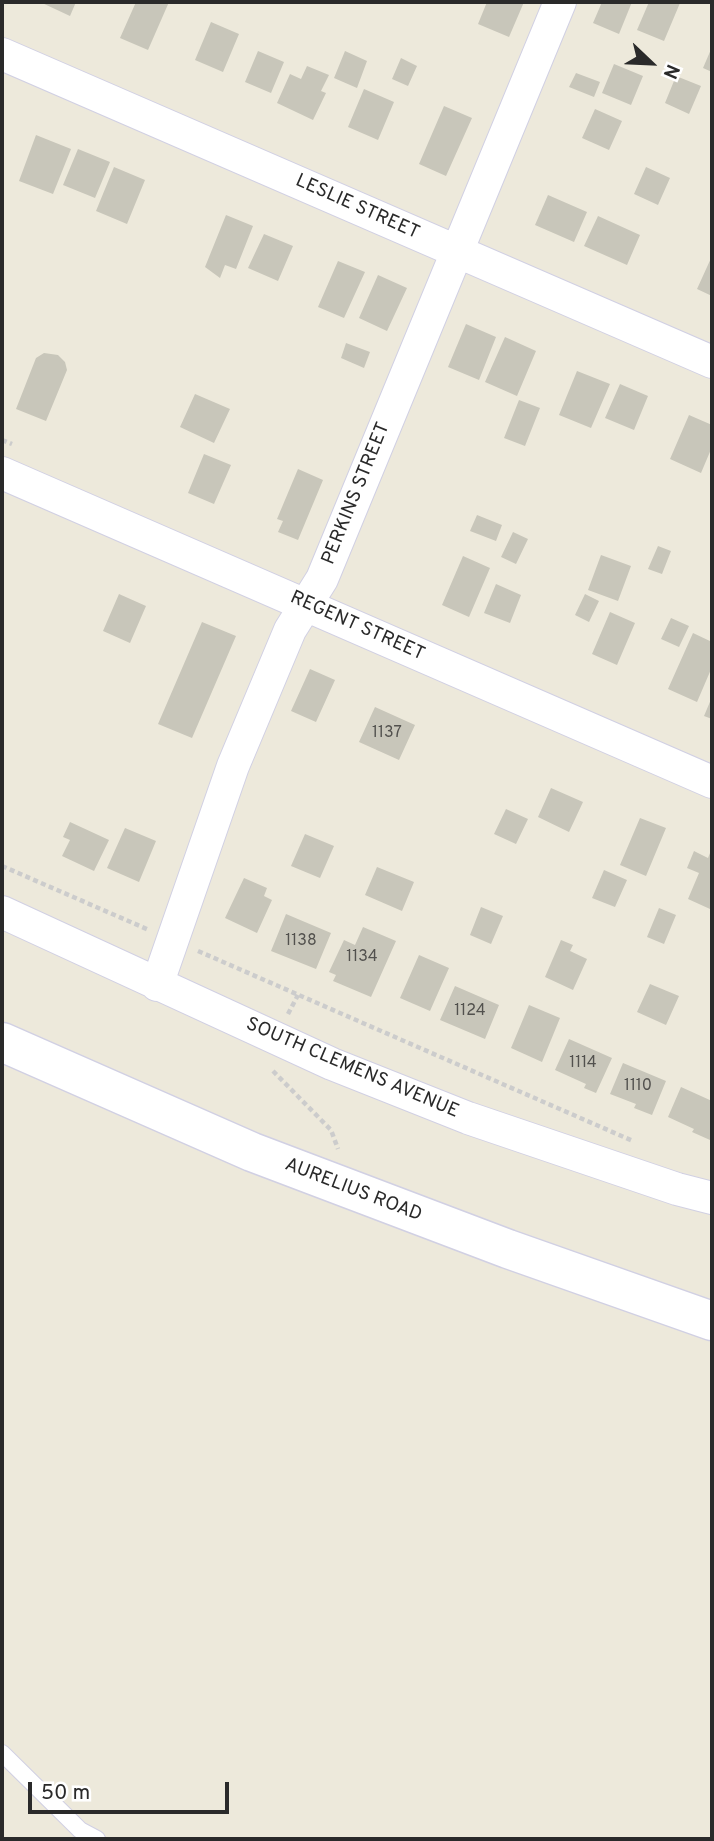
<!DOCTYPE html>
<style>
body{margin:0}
#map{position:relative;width:714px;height:1841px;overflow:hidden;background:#ede9db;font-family:Overpass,sans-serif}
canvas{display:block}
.frame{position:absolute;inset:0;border:4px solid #2a2a2a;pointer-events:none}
.north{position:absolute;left:616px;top:28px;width:70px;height:70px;-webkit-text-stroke:5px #fff;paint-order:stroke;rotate:113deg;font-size:19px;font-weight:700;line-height:28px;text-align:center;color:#2a2a2a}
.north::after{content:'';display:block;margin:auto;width:24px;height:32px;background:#2a2a2a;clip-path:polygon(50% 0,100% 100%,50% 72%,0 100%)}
.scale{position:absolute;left:28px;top:1782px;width:201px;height:32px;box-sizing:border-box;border:4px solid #2a2a2a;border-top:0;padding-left:9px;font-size:21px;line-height:24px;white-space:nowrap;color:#2a2a2a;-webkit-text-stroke:5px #fff;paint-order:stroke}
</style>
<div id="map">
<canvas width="714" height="1841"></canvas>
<div class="frame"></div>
<div class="north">N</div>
<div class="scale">50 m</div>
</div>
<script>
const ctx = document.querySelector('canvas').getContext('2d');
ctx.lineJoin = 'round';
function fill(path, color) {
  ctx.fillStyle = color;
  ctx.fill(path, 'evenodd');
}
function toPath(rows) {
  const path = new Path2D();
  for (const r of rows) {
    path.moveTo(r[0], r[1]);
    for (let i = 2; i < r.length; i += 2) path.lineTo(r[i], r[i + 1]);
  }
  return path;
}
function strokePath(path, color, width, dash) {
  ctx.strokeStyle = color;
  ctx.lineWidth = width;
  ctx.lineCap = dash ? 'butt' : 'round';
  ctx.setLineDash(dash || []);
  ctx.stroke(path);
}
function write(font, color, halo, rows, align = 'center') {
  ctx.font = font + ' Overpass,sans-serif';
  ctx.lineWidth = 5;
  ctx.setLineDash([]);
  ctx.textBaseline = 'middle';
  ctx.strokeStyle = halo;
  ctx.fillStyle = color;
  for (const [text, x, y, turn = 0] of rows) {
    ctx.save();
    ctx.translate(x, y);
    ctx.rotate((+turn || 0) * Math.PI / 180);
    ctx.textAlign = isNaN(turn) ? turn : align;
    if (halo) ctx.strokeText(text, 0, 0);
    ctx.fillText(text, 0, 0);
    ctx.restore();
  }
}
fill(toPath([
 [40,2,76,2,70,16],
 [136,2,169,2,148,50,120,38],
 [487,2,524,2,509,37,478,24],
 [602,2,632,2,619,34,593,23],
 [649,2,680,3,664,41,637,30],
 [211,22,239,34,223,72,195,60],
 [712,47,712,72,703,68],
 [258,51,284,62,271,93,245,82],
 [345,51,367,61,357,88,334,78],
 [401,58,417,66,408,86,392,79],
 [614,64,643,76,631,105,602,93],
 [307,66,329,75,321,91,326,93,313,120,277,103,290,74,301,79],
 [576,73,600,82,594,97,569,87],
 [676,76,701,86,689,114,665,103],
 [364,89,394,102,378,140,348,127],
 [444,106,472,118,446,176,419,164],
 [595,109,622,121,609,150,582,138],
 [36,135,71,149,53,194,19,181],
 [78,149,110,162,95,198,63,185],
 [114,167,145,180,127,224,96,211],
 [646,167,670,178,658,205,634,194],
 [548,195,587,212,574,242,535,225],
 [226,215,253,226,236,269,225,265,220,278,205,267],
 [598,216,640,235,627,265,584,246],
 [264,234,293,246,278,281,248,268],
 [712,256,712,296,697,289],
 [338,261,365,272,344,318,318,307],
 [378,275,407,288,387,331,359,318],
 [466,324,496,337,479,380,448,367],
 [505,337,536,351,517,396,485,382],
 [346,343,370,352,364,368,341,358],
 [44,353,58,355,65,362,67,370,46,421,16,409,36,358],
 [577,371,610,384,591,428,559,415],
 [620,384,648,396,634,430,605,418],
 [195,394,230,409,214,443,180,427],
 [519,400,540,408,525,446,504,438],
 [689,415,712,425,712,447,701,473,670,459],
 [204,454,231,465,214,504,188,493],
 [298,469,323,480,298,540,278,532,283,521,277,519],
 [477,515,502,525,496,541,470,531],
 [513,532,528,539,516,564,501,557],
 [658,546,671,551,662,574,648,569],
 [601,555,631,566,618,601,588,590],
 [463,556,490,568,469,617,442,605],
 [496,584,521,595,510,623,484,613],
 [119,594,146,606,130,643,103,631],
 [585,594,599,601,589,622,575,615],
 [610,612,635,623,617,665,592,654],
 [671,618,689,626,679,647,661,639],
 [202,622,236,636,192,738,158,724],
 [693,633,712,642,712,667,697,702,668,689],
 [310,669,335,680,316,722,291,711],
 [712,697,712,719,704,716],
 [375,707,415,725,399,760,359,742],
 [551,788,583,802,569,832,538,817],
 [506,809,528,819,516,844,494,834],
 [640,818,666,828,646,876,620,865],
 [70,822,109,840,94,871,62,856,70,840,63,837],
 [125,828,156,841,139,882,107,868],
 [305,834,334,846,320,878,291,866],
 [712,848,712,905,710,909,688,899,699,873,687,868,694,851,708,858],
 [377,867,414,882,402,911,365,895],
 [604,870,627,880,615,907,592,898],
 [244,878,267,888,264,896,272,900,257,933,225,918],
 [481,907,503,916,491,944,470,935],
 [659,908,676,915,664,944,647,937],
 [286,914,331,933,316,969,271,951],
 [363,927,396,941,371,997,333,981,336,975,329,972,344,940,355,945],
 [561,940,573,945,570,951,587,959,573,990,545,977],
 [419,955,449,968,430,1011,400,998],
 [650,984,679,996,666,1025,637,1012],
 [455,986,499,1005,485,1039,440,1020],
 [529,1005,560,1018,542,1062,511,1048],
 [569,1039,612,1058,596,1093,584,1088,586,1084,555,1070],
 [623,1063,666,1081,652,1115,634,1108,636,1104,610,1094],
 [681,1087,712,1101,712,1136,710,1140,692,1132,694,1129,668,1117]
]), '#c8c6ba');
const lane = toPath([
 [2,1753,80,1830,97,1839]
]);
const street = toPath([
 [2,54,712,362],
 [2,473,712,782],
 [2,912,332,1064,468,1118,677,1189,712,1198],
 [157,985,233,766,290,630,322,579,560,2]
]);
const secondary = toPath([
 [2,1042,252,1152,508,1249,712,1321]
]);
strokePath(lane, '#d1d0e3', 18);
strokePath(street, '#d1d0e3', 34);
strokePath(secondary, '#d1d0e3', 41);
strokePath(toPath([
 [2,440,12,444],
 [2,866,149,930],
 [198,951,633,1141],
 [288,1014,298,995],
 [273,1071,331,1130,338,1149]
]), '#ccc', 4.5, [5, 3.5]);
strokePath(lane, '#fff', 16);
strokePath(street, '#fff', 32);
strokePath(secondary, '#fff', 38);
write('16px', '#52514e', null, [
 ["1137",387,734],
 ["1138",301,942],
 ["1134",362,958],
 ["1124",470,1012],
 ["1114",583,1064],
 ["1110",638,1087]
]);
write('19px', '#2a2a2a', '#fff', [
 ["LESLIE STREET",357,208,24],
 ["PERKINS STREET",357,494,-68],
 ["REGENT STREET",357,627,24],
 ["SOUTH CLEMENS AVENUE",352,1069,23],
 ["AURELIUS ROAD",353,1191,21]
]);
</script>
